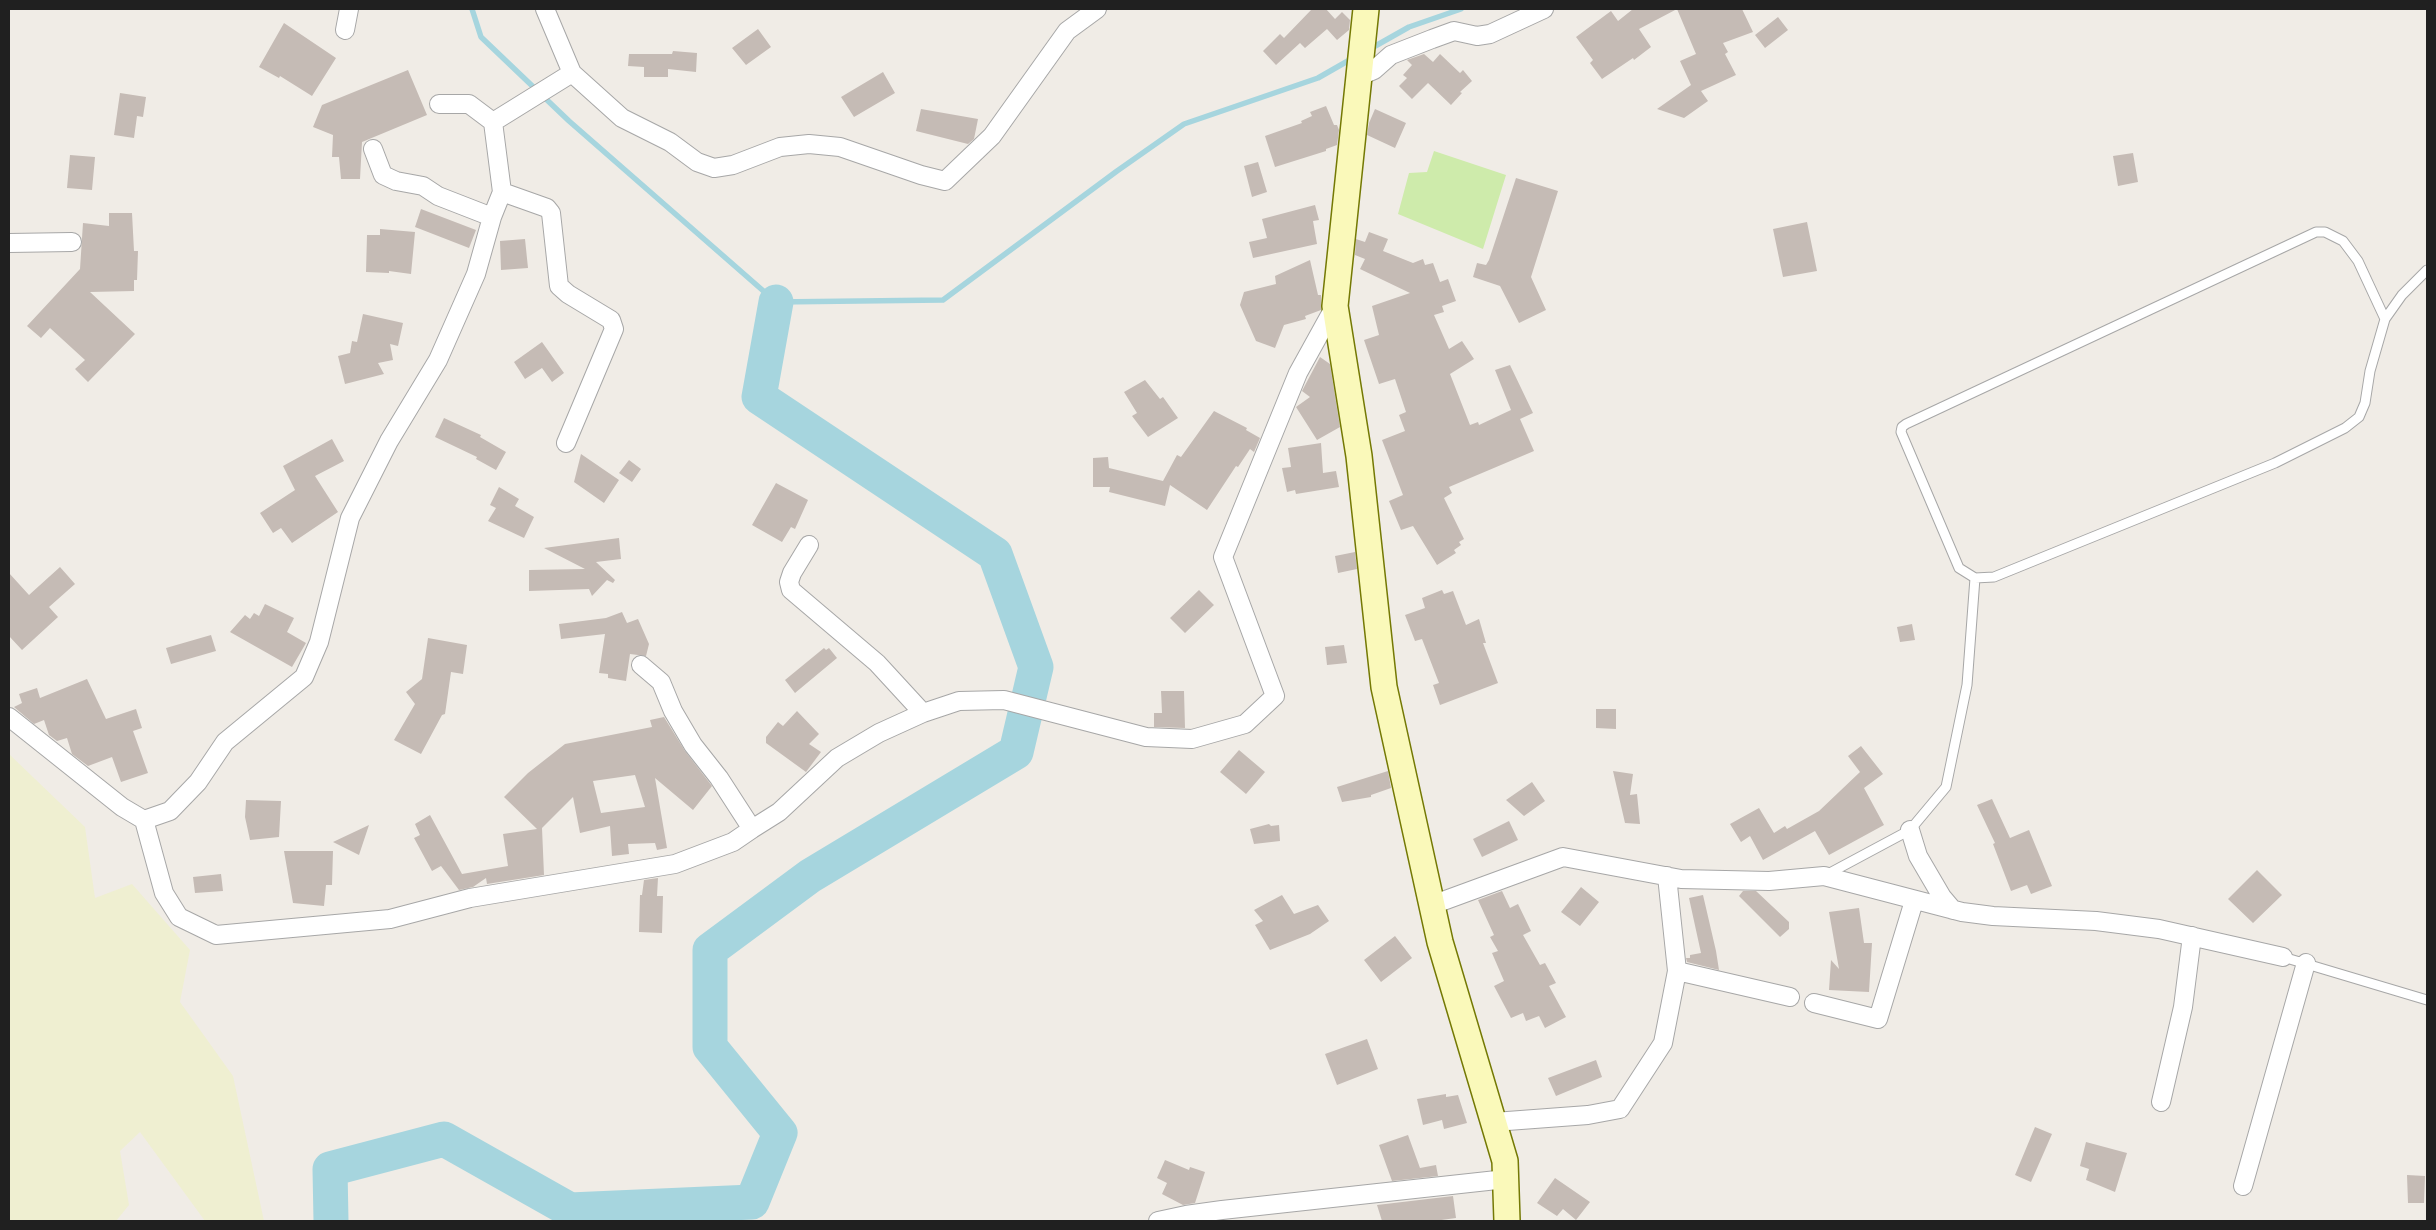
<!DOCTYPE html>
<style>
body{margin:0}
#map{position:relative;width:2436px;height:1230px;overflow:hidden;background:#f0ece6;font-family:Manrope,sans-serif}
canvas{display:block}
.frame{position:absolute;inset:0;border:10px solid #202020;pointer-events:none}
</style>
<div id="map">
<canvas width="2436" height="1230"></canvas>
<div class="frame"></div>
</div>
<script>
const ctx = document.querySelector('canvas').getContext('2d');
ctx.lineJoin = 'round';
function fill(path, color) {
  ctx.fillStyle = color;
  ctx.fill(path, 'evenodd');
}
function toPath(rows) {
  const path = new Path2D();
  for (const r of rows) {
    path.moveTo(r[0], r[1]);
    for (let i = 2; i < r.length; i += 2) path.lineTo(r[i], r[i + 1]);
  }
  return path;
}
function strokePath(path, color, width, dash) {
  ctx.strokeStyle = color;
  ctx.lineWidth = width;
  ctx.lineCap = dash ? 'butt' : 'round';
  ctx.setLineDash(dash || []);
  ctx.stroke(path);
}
fill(toPath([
 [9,754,85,827,95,898,132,884,190,950,180,1002,233,1076,264,1221,205,1221,140,1132,120,1151,129,1205,116,1221,9,1221]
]), '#efefd1');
fill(toPath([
 [1434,151,1506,175,1483,249,1398,214,1409,173,1427,172]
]), '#ceebab');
strokePath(toPath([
 [472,9,481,37,569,121,776,302,943,300,1117,171,1184,124,1318,78,1353,58],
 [1370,49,1409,27,1461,9]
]), '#a6d5de', 5.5);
strokePath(toPath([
 [331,1221,330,1169,444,1139,570,1210,752,1202,780,1133,710,1047,710,950,810,876,1016,752,1036,667,995,554,759,397,776,302]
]), '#a6d5de', 35);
fill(toPath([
 [1312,9,1326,9,1335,19,1342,12,1350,20,1349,30,1337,40,1327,29,1305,48,1300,43,1276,65,1263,51,1280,34,1284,38],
 [1633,9,1742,9,1753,32,1723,43,1728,52,1725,54,1736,75,1701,91,1708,101,1684,118,1657,109,1691,85,1680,61,1696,54,1677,9,1639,29,1651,47,1634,60,1633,58,1602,79,1590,63,1593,60,1576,37,1611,11,1618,21],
 [1778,17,1788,30,1765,48,1755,35],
 [284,23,336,58,312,96,280,76,279,78,259,67],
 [758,29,771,47,746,65,732,48],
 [673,51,697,53,696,72,668,69,668,77,644,77,644,67,628,66,629,54,672,54],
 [1424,54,1433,62,1440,54,1460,73,1463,70,1472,81,1460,92,1462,93,1451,105,1428,83,1412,99,1399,86,1407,78,1403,75,1412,65,1407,60],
 [408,70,427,115,362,142,360,179,341,179,339,157,332,157,333,135,313,127,322,105],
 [883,72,895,93,854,117,841,97],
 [120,93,146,97,143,117,137,116,134,138,114,135],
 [1326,106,1334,125,1337,125,1339,130,1337,145,1326,149,1326,151,1275,167,1265,136,1302,123,1301,121,1312,116,1310,112],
 [921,109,978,119,974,139,968,144,916,131],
 [1375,109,1406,123,1395,148,1367,135,1369,123],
 [2133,153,2138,182,2118,186,2113,156],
 [70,155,95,157,92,190,67,188],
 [1258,162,1267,192,1252,197,1244,166],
 [1516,178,1558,191,1531,277,1546,310,1519,323,1500,286,1473,277,1477,263,1486,265,1489,260],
 [1315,205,1319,220,1313,221,1317,244,1253,258,1249,242,1267,238,1262,219],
 [421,209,476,230,469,248,415,227],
 [109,213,132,213,134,251,138,251,137,280,134,280,134,291,90,292,135,334,88,382,75,369,85,360,50,328,41,338,27,326,80,269,83,223,109,226],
 [1807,222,1817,271,1783,277,1773,229],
 [380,229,415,232,411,274,389,271,389,273,366,272,367,235,380,235],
 [1369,232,1388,239,1383,251,1413,263,1423,259,1425,265,1433,263,1440,282,1448,279,1456,301,1442,306,1444,312,1434,315,1449,349,1462,341,1474,359,1450,374,1470,425,1478,422,1479,425,1511,410,1495,370,1510,365,1533,413,1520,419,1534,451,1449,487,1452,493,1444,498,1464,539,1459,542,1461,545,1454,550,1456,553,1437,565,1413,526,1401,530,1389,501,1403,495,1382,440,1405,431,1399,415,1406,412,1395,379,1379,384,1364,340,1379,335,1372,306,1410,293,1360,269,1365,259,1355,255,1356,239,1365,242],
 [525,239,528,268,501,270,500,241],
 [1310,260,1318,295,1321,295,1321,310,1305,316,1306,319,1284,325,1275,348,1256,341,1240,305,1244,292,1276,284,1275,276],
 [363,314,403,323,398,346,390,344,393,360,378,363,384,374,345,384,338,356,350,353,352,341,357,342],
 [542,342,564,373,552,382,542,368,525,379,514,362],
 [1320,357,1330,364,1340,427,1317,440,1296,407,1310,397,1302,391],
 [1145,380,1160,399,1163,397,1178,418,1148,437,1132,416,1137,413,1124,392],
 [1214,411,1247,428,1246,430,1260,438,1254,452,1250,449,1238,467,1236,466,1207,510,1170,485,1165,506,1109,492,1110,487,1093,487,1093,458,1108,457,1109,468,1163,481,1177,455,1181,457],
 [444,418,481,435,480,437,506,452,496,470,476,459,477,457,435,437],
 [332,439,344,461,315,476,338,512,292,543,281,528,273,533,260,513,295,490,283,466],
 [1321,443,1323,473,1336,471,1339,487,1296,494,1295,490,1287,492,1282,468,1291,467,1288,448],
 [581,454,619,480,604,503,574,482],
 [629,460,641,469,632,482,619,473],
 [776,483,808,500,795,529,791,527,782,542,752,525],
 [499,487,519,499,515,506,534,517,524,538,488,521,496,508,490,505],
 [619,538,621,559,596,562,615,580,613,583,607,580,592,596,589,589,529,591,529,570,585,569,544,548],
 [1355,552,1357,569,1338,573,1335,556],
 [60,567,75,584,49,607,58,617,22,650,9,636,9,573,29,595],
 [1199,590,1214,605,1185,633,1170,618],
 [1442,590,1444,594,1453,591,1466,625,1479,619,1486,643,1483,643,1498,683,1440,705,1433,685,1439,683,1422,639,1415,641,1405,615,1425,608,1422,598],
 [265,604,294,618,287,632,306,643,292,667,230,632,245,615,250,619,254,613,259,616],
 [622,612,627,623,638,619,649,644,646,656,630,654,626,681,608,678,608,674,599,673,605,634,561,639,559,624,606,618],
 [1912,624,1915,640,1900,642,1897,627],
 [211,635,216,651,171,664,166,648],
 [428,638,467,645,463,674,451,672,445,714,442,715,421,754,394,740,415,704,406,692,422,679],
 [1344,645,1347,663,1327,665,1325,647],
 [824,648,826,650,829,648,837,658,795,693,785,680],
 [87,679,106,719,136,709,142,728,133,731,148,773,121,782,112,757,88,766,72,754,67,738,57,741,49,735,44,720,34,724,14,707,22,703,19,694,37,688,40,698],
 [1161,691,1184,691,1185,728,1154,727,1154,713,1162,713],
 [1596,709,1616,709,1616,729,1596,728],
 [797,711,819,734,809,744,821,752,806,772,766,743,766,737,778,722,783,726],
 [664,717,685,751,712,786,693,810,655,778,667,848,657,850,655,843,628,844,629,854,612,856,610,826,580,833,573,797,542,828,544,875,487,884,486,878,473,887,459,890,441,866,432,871,414,838,420,835,415,824,430,815,462,874,508,866,503,834,537,829,504,797,528,773,565,744,652,727,650,720],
 [635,775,645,807,601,813,593,781],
 [1861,746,1883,774,1864,788,1884,825,1829,855,1815,831,1763,860,1750,836,1741,842,1730,824,1759,808,1774,833,1785,826,1787,829,1819,811,1860,772,1848,756],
 [1239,750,1265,772,1246,794,1220,772],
 [1388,771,1391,788,1371,795,1371,797,1342,802,1337,787],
 [1613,771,1633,774,1630,795,1637,794,1640,824,1625,823],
 [1532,782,1545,801,1524,816,1506,800],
 [1992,799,2010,838,2029,830,2052,886,2031,894,2027,885,2011,891,1993,844,1995,843,1977,805],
 [246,800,281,801,279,837,250,840,245,817],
 [1509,821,1518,840,1482,857,1473,839],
 [1269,824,1271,826,1279,825,1280,841,1254,844,1250,829],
 [369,825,359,855,333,842],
 [284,851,333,851,332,885,326,885,324,906,293,903],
 [2257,870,2282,895,2253,923,2228,899],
 [221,874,223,891,195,893,193,877],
 [658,878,657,896,663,896,662,933,639,932,640,895,642,895,644,880],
 [1581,887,1599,902,1580,926,1561,912],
 [1502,891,1510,908,1518,904,1531,931,1523,935,1540,965,1545,963,1556,983,1549,986,1566,1017,1545,1028,1539,1016,1526,1021,1523,1013,1511,1018,1494,986,1504,981,1492,953,1498,951,1490,937,1494,935,1478,900],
 [1743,891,1756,891,1789,922,1789,929,1780,937,1739,896],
 [1282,895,1294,914,1318,905,1329,921,1310,934,1270,950,1255,925,1263,921,1254,910],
 [1703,895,1716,951,1719,970,1687,962,1686,958,1690,958,1690,955,1701,953,1689,898],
 [1859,908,1864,943,1872,943,1869,992,1829,990,1831,960,1839,969,1829,912],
 [1395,936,1412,958,1381,982,1364,960],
 [1367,1039,1378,1069,1337,1085,1325,1054],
 [1596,1060,1602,1077,1556,1096,1548,1078],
 [1446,1094,1446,1097,1458,1095,1467,1123,1444,1129,1442,1120,1423,1125,1417,1099],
 [2035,1127,2052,1134,2031,1182,2015,1175],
 [1408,1135,1420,1168,1436,1165,1438,1176,1392,1181,1379,1145],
 [2086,1142,2127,1153,2115,1192,2086,1180,2089,1169,2080,1166],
 [1165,1160,1189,1170,1190,1167,1205,1172,1195,1203,1183,1205,1162,1194,1167,1183,1157,1178],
 [2407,1175,2425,1176,2424,1203,2408,1203],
 [1555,1178,1590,1202,1576,1220,1563,1209,1557,1216,1537,1203],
 [1453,1196,1456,1218,1434,1221,1382,1221,1377,1205]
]), '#c5bbb5');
const lane = toPath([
 [2385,319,2358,261,2343,241,2325,232,2316,232,1906,424,1902,427,1901,432,1959,568,1975,578,1994,577,2275,463,2345,428,2359,417,2365,403,2370,371,2385,319,2402,295,2427,270],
 [1826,875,1910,830,1946,787,1967,685,1975,578],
 [2283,957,2427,1000]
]);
const street = toPath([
 [545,9,572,73,622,118,670,142,697,162,714,168,733,165,780,147,809,144,840,147,921,175,945,181,992,136,1067,31,1097,9],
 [345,30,349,9],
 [1360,76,1374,70,1391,55,1432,39,1454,31,1477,36,1490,34,1544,9],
 [439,104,469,104,493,122],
 [373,149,383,175,396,181,423,186,438,196,492,217],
 [502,192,547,208,551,213,559,286,568,294,611,320,614,329,566,443],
 [9,243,72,242],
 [809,545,792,573,789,582,791,590,877,663,923,713],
 [641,665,661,682,673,711,693,745,719,778,752,829],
 [9,717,122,807,144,820,170,811,198,782,225,742,304,677,319,642,350,518,389,441,438,360,476,274,492,217,502,192,493,122,572,73],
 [144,820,164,893,179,917,216,935,390,919,470,898,675,864,733,842,752,829,779,812,837,758,879,733,923,713,959,701,1004,700,1146,737,1192,739,1245,724,1275,696,1223,557,1298,373,1335,306],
 [1910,830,1918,856,1942,897,1953,910],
 [1667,876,1677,971,1790,997],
 [1432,905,1563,857,1681,879,1769,881,1824,876,1962,912,1993,916,2096,921,2159,929,2283,957],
 [1814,1003,1878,1019,1914,901],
 [2161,1102,2183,1007,2192,936],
 [1494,1122,1588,1115,1620,1109,1663,1043,1677,971],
 [2243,1186,2306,963],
 [1158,1221,1186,1215,1222,1210,1506,1179]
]);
const secondary = toPath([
 [1366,9,1335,306,1359,456,1384,687,1440,942,1505,1161,1507,1221]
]);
strokePath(lane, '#a7a7a7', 11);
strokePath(street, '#a7a7a7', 20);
strokePath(secondary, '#747904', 28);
strokePath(lane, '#fff', 9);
strokePath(street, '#fff', 18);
strokePath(secondary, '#faf9ba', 25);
</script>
